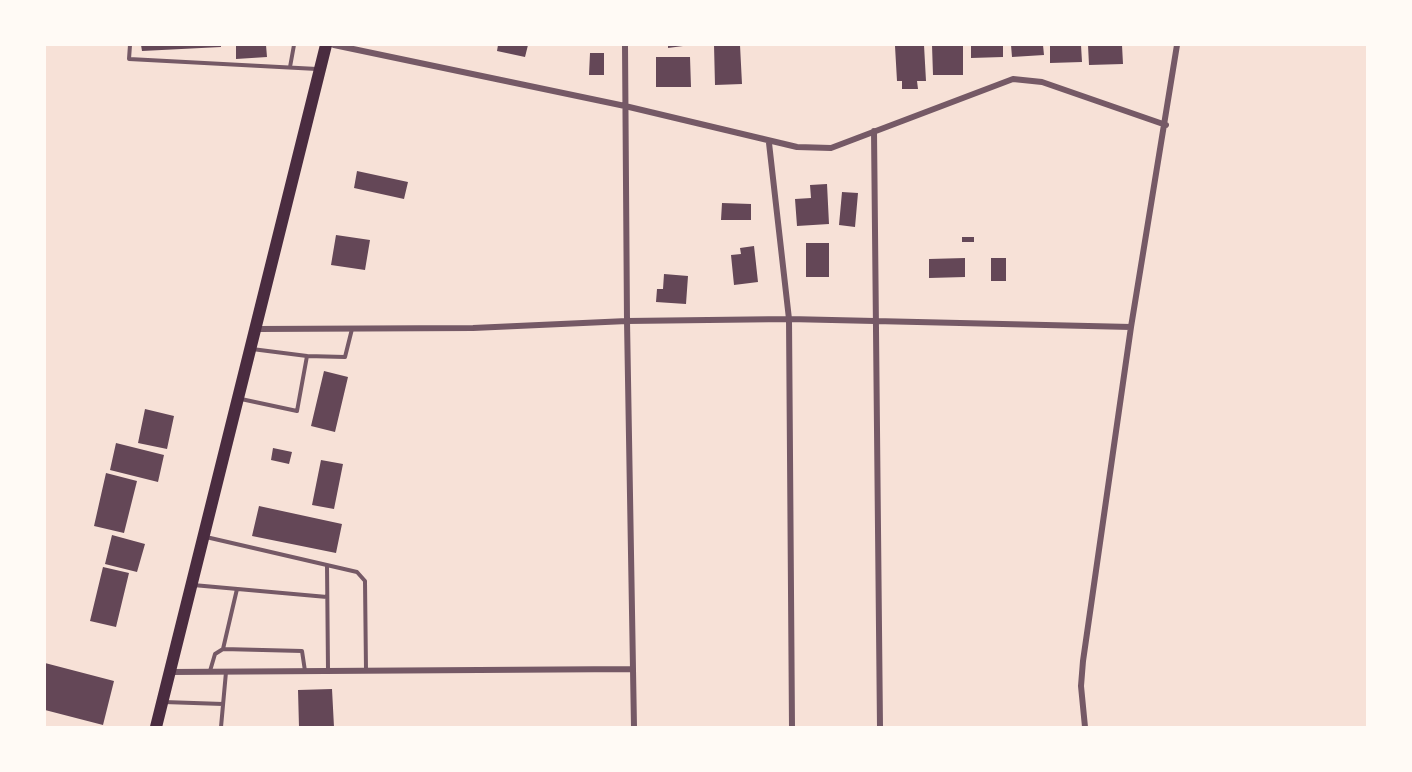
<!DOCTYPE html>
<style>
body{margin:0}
#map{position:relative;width:1412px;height:772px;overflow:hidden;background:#f7e1d7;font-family:Literata,serif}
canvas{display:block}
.frame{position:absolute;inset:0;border:46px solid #fffaf5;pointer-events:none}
</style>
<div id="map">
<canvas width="1412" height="772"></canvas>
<div class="frame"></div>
</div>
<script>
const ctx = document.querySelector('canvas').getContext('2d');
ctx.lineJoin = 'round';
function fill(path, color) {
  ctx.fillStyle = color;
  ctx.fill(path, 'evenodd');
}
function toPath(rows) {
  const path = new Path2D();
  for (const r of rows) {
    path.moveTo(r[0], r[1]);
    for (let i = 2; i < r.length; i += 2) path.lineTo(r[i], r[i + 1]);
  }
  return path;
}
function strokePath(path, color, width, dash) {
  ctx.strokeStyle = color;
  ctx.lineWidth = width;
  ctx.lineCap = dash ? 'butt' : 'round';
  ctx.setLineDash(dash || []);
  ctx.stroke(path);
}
fill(toPath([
 [141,45,221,45,221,47,142,51],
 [236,45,266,45,267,57,236,59],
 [498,45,528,45,525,57,497,51],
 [668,45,683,45,683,46,668,48],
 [714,45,740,45,742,84,715,85],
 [924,45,926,81,917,81,918,89,902,89,902,81,897,81,895,46],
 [932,45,963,45,963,75,933,75],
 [971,45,1003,45,1003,57,971,58],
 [1011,45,1043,45,1044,55,1012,57],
 [1050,45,1081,45,1082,62,1050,63],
 [1088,45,1122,45,1123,64,1089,65],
 [590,53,604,53,604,75,589,75],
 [656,57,690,57,691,87,656,87],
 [357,171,408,182,404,199,354,188],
 [827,184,829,224,797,226,795,199,811,198,810,185],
 [842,192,858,193,855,227,839,225],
 [722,203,751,204,751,220,721,220],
 [336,235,370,240,365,270,331,265],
 [962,237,974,237,974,242,962,242],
 [806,243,829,243,829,277,806,277],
 [754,246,758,282,734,285,731,255,741,254,740,248],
 [965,258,965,277,929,278,929,259],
 [991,258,1006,258,1006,281,991,281],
 [664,274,688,276,686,304,656,302,657,289,663,289],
 [324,371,348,377,335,432,311,426],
 [145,409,174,416,167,449,138,443],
 [116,443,164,455,158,482,110,470],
 [273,448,292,452,289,464,271,460],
 [321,460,343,464,334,509,312,505],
 [106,473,137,481,124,533,94,526],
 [259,506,342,524,336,553,252,536],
 [112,535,145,544,137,572,105,564],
 [103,567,129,573,116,627,90,621],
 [45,663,114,681,103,725,45,710],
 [332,689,334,727,299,727,298,690]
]), '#644757');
strokePath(toPath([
 [130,45,129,59,317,69],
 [290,67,294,45],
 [307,356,345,357,352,329],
 [241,399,297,411,307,356,252,349],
 [206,537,357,572,365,581,366,670],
 [327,565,328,670],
 [193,585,327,597],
 [223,649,237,589],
 [210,671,215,654,223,649,302,651,305,671],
 [164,702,223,704],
 [221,727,226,672]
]), '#755966', 4);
strokePath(toPath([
 [334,45,625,106,797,147,831,148,1013,79,1042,82,1166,125],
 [625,45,627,321,634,727],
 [874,131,880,727],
 [769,143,789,319,792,727],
 [258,329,473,328,627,321,789,319,1131,327],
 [171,672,633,669],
 [1085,727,1081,686,1083,661,1131,327,1177,45]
]), '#755966', 6);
strokePath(toPath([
 [156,727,326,45]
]), '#4a2c40', 12);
</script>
